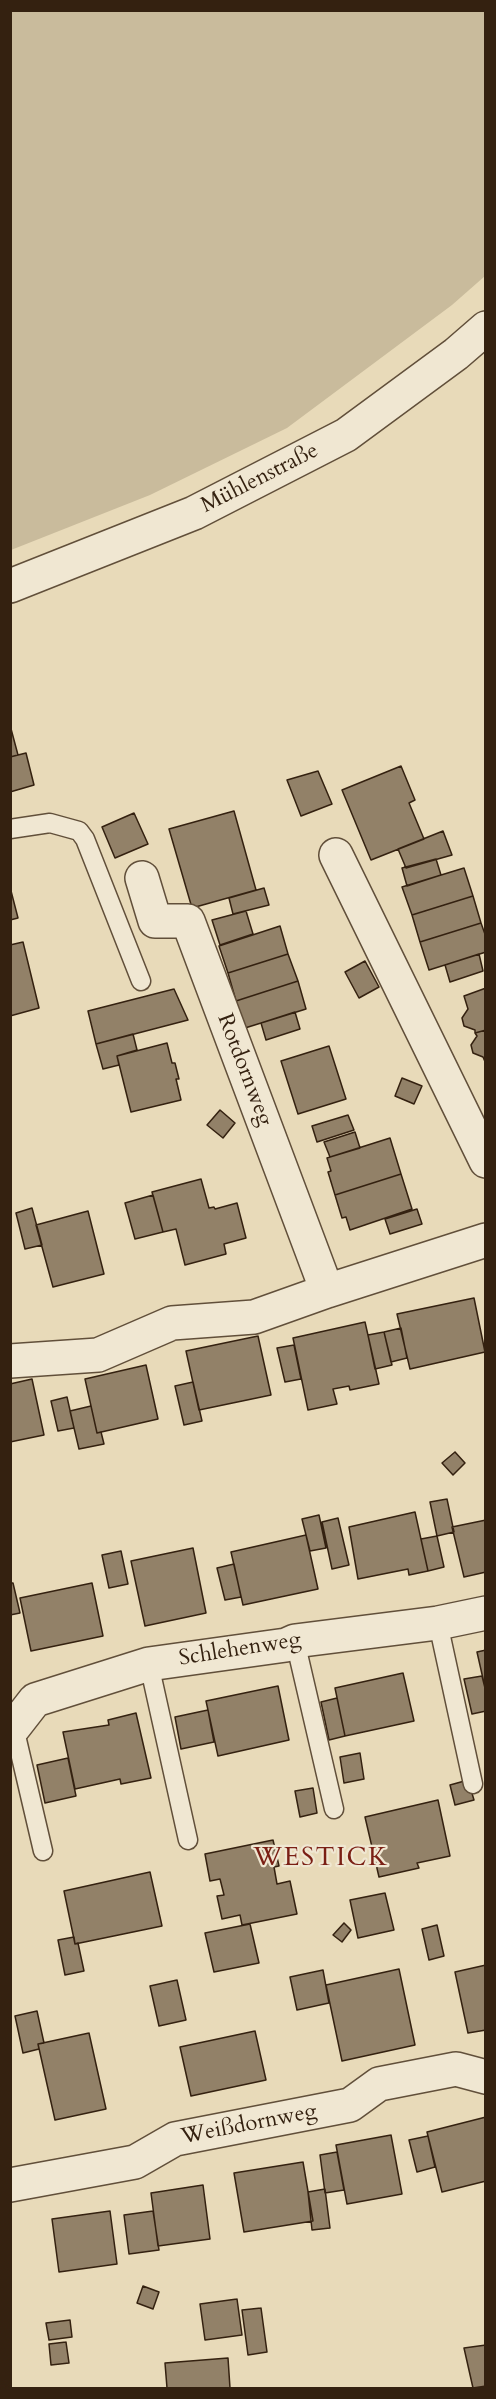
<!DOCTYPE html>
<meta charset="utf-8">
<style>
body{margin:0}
#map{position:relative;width:496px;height:2399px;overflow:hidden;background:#e8dab9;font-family:Cardo,serif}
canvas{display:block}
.frame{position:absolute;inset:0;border:12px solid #342110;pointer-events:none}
</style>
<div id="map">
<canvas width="496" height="2399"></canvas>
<div class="frame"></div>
</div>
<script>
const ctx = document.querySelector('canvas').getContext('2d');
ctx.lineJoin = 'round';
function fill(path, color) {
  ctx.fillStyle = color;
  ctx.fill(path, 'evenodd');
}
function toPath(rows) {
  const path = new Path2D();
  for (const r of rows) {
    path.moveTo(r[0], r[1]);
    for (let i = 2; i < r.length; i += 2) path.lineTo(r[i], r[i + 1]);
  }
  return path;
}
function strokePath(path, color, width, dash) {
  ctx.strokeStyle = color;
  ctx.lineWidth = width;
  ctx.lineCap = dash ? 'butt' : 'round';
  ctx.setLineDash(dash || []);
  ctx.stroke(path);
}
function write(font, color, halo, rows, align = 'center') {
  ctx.font = font + ' Cardo,serif';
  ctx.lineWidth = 4.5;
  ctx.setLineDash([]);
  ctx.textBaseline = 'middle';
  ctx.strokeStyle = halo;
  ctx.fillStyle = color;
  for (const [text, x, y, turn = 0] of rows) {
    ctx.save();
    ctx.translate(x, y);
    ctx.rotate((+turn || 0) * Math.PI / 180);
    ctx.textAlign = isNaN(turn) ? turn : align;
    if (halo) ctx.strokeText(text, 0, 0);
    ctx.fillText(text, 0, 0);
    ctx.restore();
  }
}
fill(toPath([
 [11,10,485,11,485,276,452,305,287,428,150,495,11,550]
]), '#c9bb9c');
const building = toPath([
 [10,725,18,755,10,757,10,725],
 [26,753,34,785,10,792,10,757,26,753],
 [401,766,415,800,409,803,424,839,371,860,342,790,401,766],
 [318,771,332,804,301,816,287,780,318,771],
 [234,811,256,890,192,908,169,829,234,811],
 [134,813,148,844,115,858,102,827,134,813],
 [443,831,452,855,406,868,398,849,443,831],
 [436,859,441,875,407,886,402,868,436,859],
 [464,868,473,896,412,915,402,887,464,868],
 [10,887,18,918,10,920,10,887],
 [264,888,269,905,233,914,229,898,264,888],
 [473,896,481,923,420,942,412,915,473,896],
 [246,911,253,934,220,945,212,920,246,911],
 [481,923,486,937,486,952,429,970,420,942,481,923],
 [280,926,288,954,228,973,219,946,280,926],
 [23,942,39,1008,10,1016,10,945,23,942],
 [288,954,298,981,236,1001,228,973,288,954],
 [479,954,483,971,450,982,445,965,479,954],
 [365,961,379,987,359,998,345,972,365,961],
 [298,981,306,1009,245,1028,236,1001,298,981],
 [486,988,486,1030,475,1033,475,1030,464,1026,462,1018,468,1009,464,996,486,988],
 [174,989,188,1020,96,1044,88,1011,174,989],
 [295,1012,300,1029,266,1040,261,1023,295,1012],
 [486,1030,486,1064,483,1057,473,1053,471,1045,477,1036,475,1033,486,1030],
 [133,1034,137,1050,117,1056,119,1065,103,1069,96,1044,133,1034],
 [167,1043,172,1063,175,1063,179,1079,176,1079,181,1100,131,1112,117,1056,167,1043],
 [329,1046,346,1099,298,1114,281,1061,329,1046],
 [402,1078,422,1086,414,1104,395,1096,402,1078],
 [220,1110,235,1123,223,1138,207,1125,220,1110],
 [348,1115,354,1130,317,1142,312,1126,348,1115],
 [355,1132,360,1148,330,1157,324,1142,355,1132],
 [390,1138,401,1174,335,1195,328,1172,331,1171,327,1158,390,1138],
 [401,1174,412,1209,350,1230,346,1217,342,1218,335,1195,401,1174],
 [201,1179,209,1208,214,1207,215,1209,237,1203,246,1238,224,1244,226,1254,185,1265,176,1229,163,1232,152,1192,201,1179],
 [153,1195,163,1232,135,1239,125,1203,153,1195],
 [32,1208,42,1245,25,1249,16,1213,32,1208],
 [417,1209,422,1224,390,1234,385,1219,417,1209],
 [88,1211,104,1274,53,1287,36,1225,88,1211],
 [474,1298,485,1352,410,1369,397,1314,474,1298],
 [365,1322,379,1384,350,1390,349,1386,333,1389,337,1404,308,1410,293,1338,365,1322],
 [401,1328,407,1358,391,1362,384,1332,401,1328],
 [384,1332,392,1365,375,1369,368,1335,384,1332],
 [258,1336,271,1395,199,1410,186,1351,258,1336],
 [294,1345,301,1379,285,1382,277,1348,294,1345],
 [146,1365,158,1419,97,1433,85,1379,146,1365],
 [32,1379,44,1435,10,1442,10,1384,32,1379],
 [193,1382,202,1421,184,1425,175,1386,193,1382],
 [67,1397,74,1428,58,1431,51,1401,67,1397],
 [91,1406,97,1433,101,1432,104,1444,79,1449,70,1411,91,1406],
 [455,1452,465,1463,453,1475,442,1463,455,1452],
 [447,1499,454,1532,437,1536,430,1502,447,1499],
 [415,1512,428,1571,409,1575,408,1569,358,1579,349,1527,415,1512],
 [319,1515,326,1548,310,1551,302,1519,319,1515],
 [338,1518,349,1565,332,1569,322,1522,338,1518],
 [486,1520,486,1572,464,1577,452,1527,486,1520],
 [306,1535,318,1589,243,1605,231,1552,306,1535],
 [437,1536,444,1567,428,1571,421,1539,437,1536],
 [193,1548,206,1613,145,1626,131,1561,193,1548],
 [121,1551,128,1584,109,1588,102,1555,121,1551],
 [234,1564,241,1597,225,1600,217,1568,234,1564],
 [10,1583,13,1583,20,1613,10,1615,10,1583],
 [92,1583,103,1636,31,1651,20,1598,92,1583],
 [486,1650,486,1692,477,1652,486,1650],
 [403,1673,414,1721,345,1736,335,1688,403,1673],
 [482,1676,486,1692,486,1711,472,1714,464,1679,482,1676],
 [278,1686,289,1740,218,1756,206,1701,278,1686],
 [337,1698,345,1736,329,1740,321,1702,337,1698],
 [208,1710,214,1742,181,1749,175,1717,208,1710],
 [136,1713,151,1778,121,1784,120,1779,75,1789,63,1732,109,1725,108,1720,136,1713],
 [360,1753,364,1779,344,1783,340,1757,360,1753],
 [68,1758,76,1796,45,1803,37,1765,68,1758],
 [468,1780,474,1800,455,1805,450,1785,468,1780],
 [313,1788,317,1813,300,1817,295,1791,313,1788],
 [438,1800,450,1856,417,1863,419,1868,379,1877,365,1817,438,1800],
 [273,1840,279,1866,274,1867,277,1884,290,1881,297,1914,242,1925,240,1915,222,1919,217,1896,224,1895,220,1879,210,1881,205,1854,273,1840],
 [150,1872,162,1926,75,1944,64,1891,150,1872],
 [385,1893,394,1930,358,1938,350,1900,385,1893],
 [344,1923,351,1930,342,1942,333,1935,344,1923],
 [250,1924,259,1963,214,1972,205,1933,250,1924],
 [437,1925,444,1956,429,1960,422,1929,437,1925],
 [74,1937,75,1944,78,1943,84,1971,65,1975,58,1940,74,1937],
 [486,1965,486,2030,468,2033,455,1972,486,1965],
 [399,1969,415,2045,342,2061,326,1985,399,1969],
 [323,1970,329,2003,297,2010,290,1977,323,1970],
 [177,1980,186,2020,159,2026,150,1986,177,1980],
 [37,2011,44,2043,38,2044,39,2049,23,2053,15,2016,37,2011],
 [255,2031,266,2080,191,2096,180,2047,255,2031],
 [89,2033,106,2109,55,2120,38,2044,89,2033],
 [486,2117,486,2181,442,2192,427,2132,486,2117],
 [391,2135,402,2194,347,2204,336,2145,391,2135],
 [428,2136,435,2167,417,2172,409,2140,428,2136],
 [337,2152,344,2190,325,2193,320,2155,337,2152],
 [303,2162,313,2221,244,2232,234,2173,303,2162],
 [203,2185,210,2239,158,2246,151,2193,203,2185],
 [325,2189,330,2228,312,2230,308,2192,325,2189],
 [110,2211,117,2264,59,2272,52,2219,110,2211],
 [153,2211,159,2250,129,2254,124,2215,153,2211],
 [143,2286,159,2292,153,2309,137,2303,143,2286],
 [237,2299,242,2335,205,2340,200,2304,237,2299],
 [261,2308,267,2352,248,2355,242,2310,261,2308],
 [70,2320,72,2337,49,2340,46,2323,70,2320],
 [66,2342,69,2363,51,2365,49,2344,66,2342],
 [486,2345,486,2386,473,2388,464,2348,486,2345],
 [228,2358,230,2388,167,2388,165,2363,228,2358]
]);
fill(building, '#928168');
strokePath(building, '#342110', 1.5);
const lane = toPath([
 [10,829,50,823,79,831,85,839,141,981],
 [438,1623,473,1784],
 [295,1641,334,1809],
 [149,1664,188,1840],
 [14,1727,43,1851]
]);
const street = toPath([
 [10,586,194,513,346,435,456,354,486,328],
 [336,855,486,1161],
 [142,878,155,921,188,921,327,1291],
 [10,1361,98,1355,172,1323,254,1317,327,1291,486,1240],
 [10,1728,14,1727,35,1700,149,1664,286,1645,295,1641,438,1623,486,1613],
 [10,2185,135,2162,175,2139,350,2105,379,2084,456,2069,486,2077]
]);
strokePath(lane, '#614f3a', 21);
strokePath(street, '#614f3a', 36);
strokePath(lane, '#f0e7d2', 18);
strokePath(street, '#f0e7d2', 33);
write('22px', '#342110', '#f0e7d2', [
 ["Mühlenstraße",260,479,-27],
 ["Rotdornweg",244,1070,69],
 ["Schlehenweg",240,1650,-9],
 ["Weißdornweg",249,2125,-11]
]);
ctx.letterSpacing = '1.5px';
write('26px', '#7a1f14', '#f0e7d2', [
 ["WESTICK",321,1859]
]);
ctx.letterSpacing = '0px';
</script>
